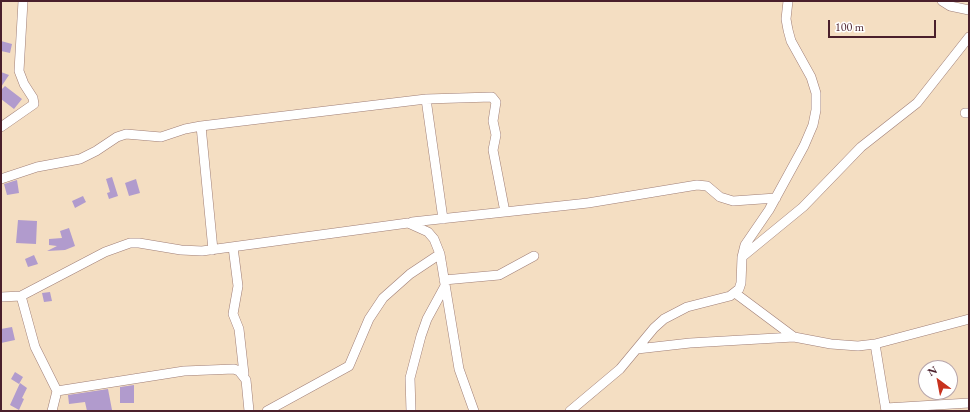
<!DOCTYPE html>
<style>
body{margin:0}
#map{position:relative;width:970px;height:412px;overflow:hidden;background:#f4dec2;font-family:"EB Garamond",serif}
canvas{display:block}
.frame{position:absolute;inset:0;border:2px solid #4a1f2b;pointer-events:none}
.north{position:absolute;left:918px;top:360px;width:40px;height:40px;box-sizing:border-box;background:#fff;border:1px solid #b7a5aa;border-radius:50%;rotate:328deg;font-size:11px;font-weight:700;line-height:16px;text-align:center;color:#4a1f2b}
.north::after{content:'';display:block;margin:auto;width:14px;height:18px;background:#c8321e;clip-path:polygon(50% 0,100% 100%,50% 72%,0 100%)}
.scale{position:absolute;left:828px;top:20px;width:108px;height:18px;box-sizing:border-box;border:2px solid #4a1f2b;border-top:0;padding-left:5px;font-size:12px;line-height:14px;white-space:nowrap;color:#4a1f2b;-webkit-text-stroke:3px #fff;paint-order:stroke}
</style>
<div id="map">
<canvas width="970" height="412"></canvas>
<div class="frame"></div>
<div class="north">N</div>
<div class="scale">100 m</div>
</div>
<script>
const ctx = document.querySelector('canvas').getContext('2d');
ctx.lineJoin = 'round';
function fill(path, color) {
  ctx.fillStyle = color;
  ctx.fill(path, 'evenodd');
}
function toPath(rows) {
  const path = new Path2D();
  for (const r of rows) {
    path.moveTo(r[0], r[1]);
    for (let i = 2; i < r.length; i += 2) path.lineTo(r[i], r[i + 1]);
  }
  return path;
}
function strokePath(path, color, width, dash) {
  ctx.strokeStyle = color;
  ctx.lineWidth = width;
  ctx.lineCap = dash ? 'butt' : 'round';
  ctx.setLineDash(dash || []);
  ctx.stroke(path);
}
fill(toPath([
 [1,41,12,44,10,53,1,51],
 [1,72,9,75,1,87],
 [5,86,22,99,14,109,1,99,1,90],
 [112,177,118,196,109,199,107,193,110,192,106,179],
 [136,179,140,193,129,196,125,183],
 [17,180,19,193,7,195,4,184],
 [83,196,86,202,75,208,72,201],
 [18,220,37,221,36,244,16,243],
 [69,228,75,246,65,250,47,251,57,246,49,245,49,239,62,238,60,231],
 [34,255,38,264,28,267,25,259],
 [50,292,52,301,44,302,42,293],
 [12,327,15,340,1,343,1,329],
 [15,372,23,377,19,384,11,379],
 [20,383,27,388,22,398,24,399,19,410,10,405],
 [134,385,134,403,120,403,120,387],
 [108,389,112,410,87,411,85,402,69,404,68,395]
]), '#b19bcd');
const street = toPath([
 [942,1,950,6,969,10],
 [426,99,443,219],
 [965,113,969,113],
 [201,126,213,250],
 [1,127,34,104,33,98,24,84,19,71,23,1],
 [1,179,37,167,80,159,96,151,117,137,126,134,161,137,185,129,201,126,426,99,492,97,496,102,493,121,496,135,493,150,505,212],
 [412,222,588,203,697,185,707,186,720,197,733,201,776,198],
 [233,247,238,286,233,314,239,329,244,374],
 [742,257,803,207,861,147,917,103,969,37],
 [444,280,499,275,534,256],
 [735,293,794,337],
 [21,296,35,347,57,391,184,371,234,369,239,371,246,380,249,411],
 [1,297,21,296,105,252,130,243,139,243,181,250,202,251,408,223,428,232,434,239,440,254,459,369,474,411],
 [875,344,886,411],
 [637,349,690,343,794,337,831,344,858,346,875,344,969,319],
 [886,408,969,403],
 [52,411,57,391],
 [267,411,349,366,369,319,383,298,410,274,440,254],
 [411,411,410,378,421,336,427,319,445,286],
 [570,411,620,369,654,328,664,319,687,307,730,296,739,289,741,283,742,257,745,245,769,210,804,146,813,125,816,110,816,93,811,77,791,41,788,30,786,19,788,1]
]);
strokePath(street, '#9f7e76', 10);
strokePath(street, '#fff', 9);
</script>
